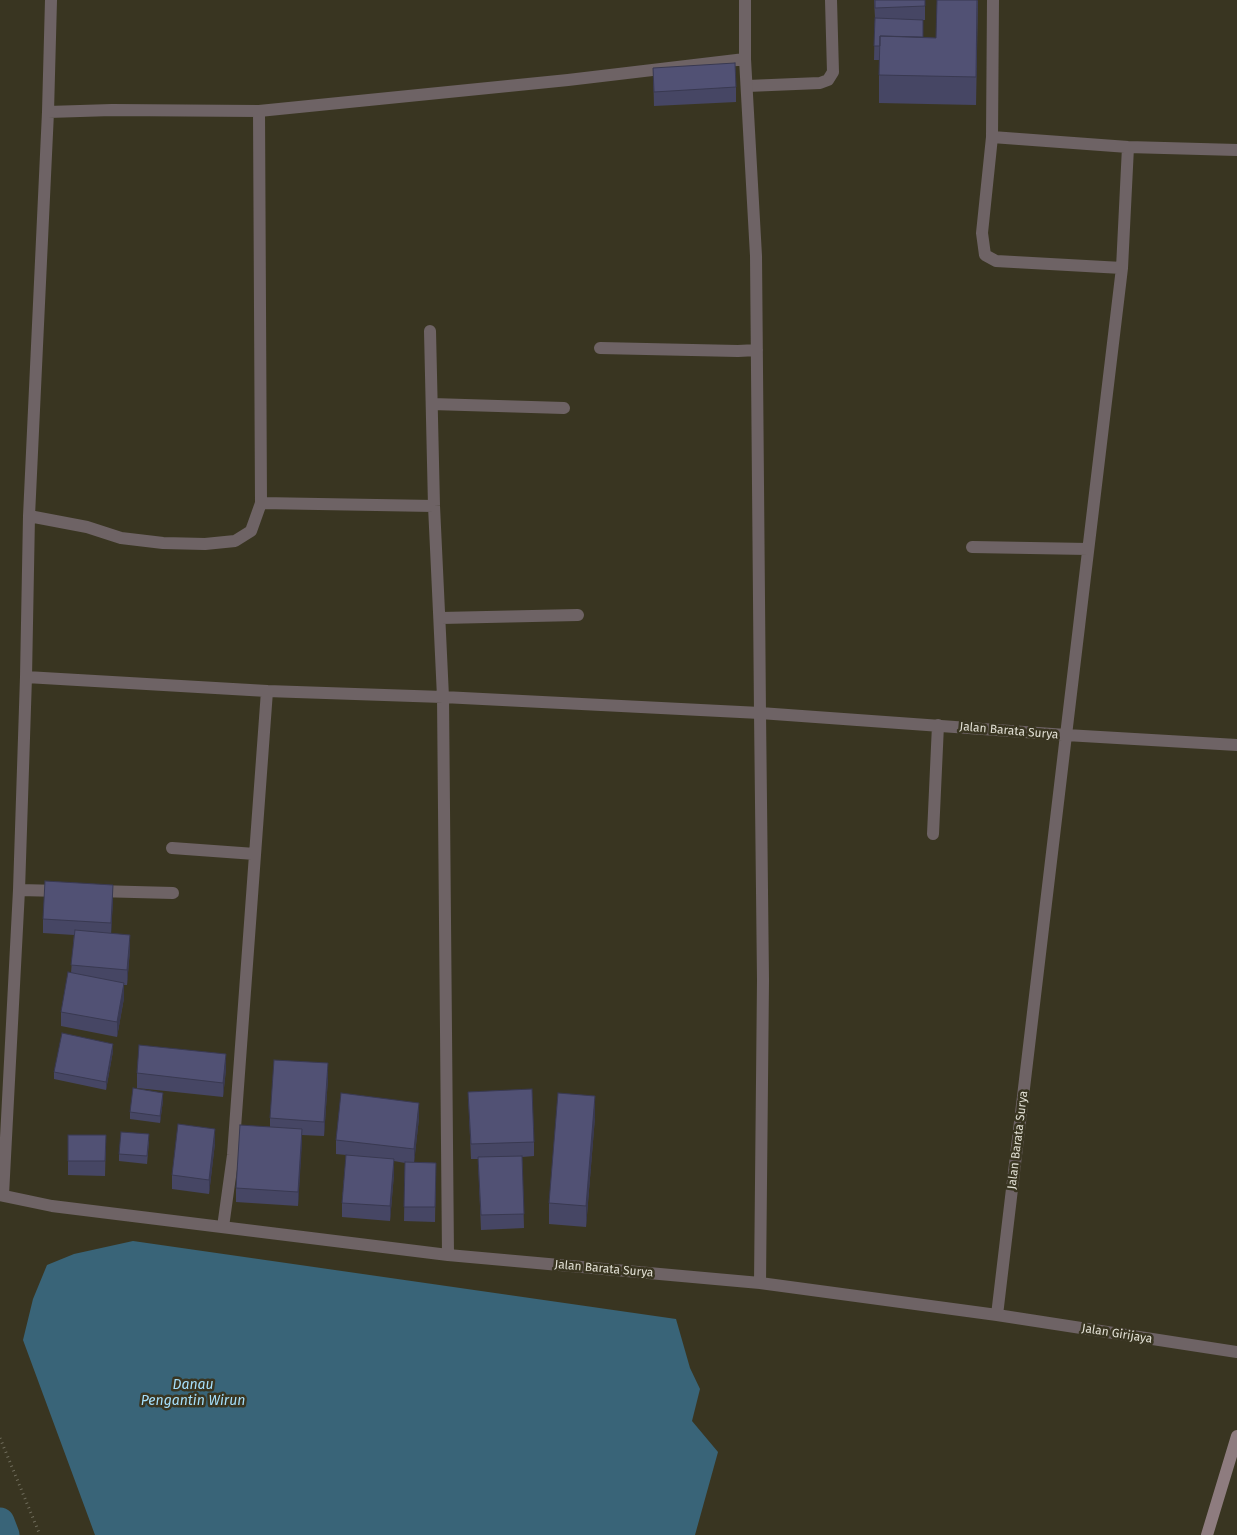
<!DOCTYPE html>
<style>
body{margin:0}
canvas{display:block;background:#393521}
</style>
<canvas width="1237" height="1535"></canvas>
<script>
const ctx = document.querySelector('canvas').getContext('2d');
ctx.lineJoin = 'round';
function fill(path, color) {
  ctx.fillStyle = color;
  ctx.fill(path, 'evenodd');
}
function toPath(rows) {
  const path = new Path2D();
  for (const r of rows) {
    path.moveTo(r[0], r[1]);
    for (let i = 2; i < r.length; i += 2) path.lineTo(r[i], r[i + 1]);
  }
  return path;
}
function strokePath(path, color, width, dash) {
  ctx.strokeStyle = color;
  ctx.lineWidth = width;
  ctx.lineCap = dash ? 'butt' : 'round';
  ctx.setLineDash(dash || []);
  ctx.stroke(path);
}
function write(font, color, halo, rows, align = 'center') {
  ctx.font = font + ' "Fira Sans",sans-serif';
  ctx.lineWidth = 5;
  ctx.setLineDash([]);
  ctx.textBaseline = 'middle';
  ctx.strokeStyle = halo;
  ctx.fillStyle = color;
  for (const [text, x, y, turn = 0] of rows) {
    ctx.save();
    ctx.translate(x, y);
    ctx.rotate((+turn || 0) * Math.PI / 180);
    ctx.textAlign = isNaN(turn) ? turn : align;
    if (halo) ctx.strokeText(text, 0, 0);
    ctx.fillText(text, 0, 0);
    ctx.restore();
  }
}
fill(toPath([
 [133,1241,676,1319,690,1368,700,1389,692,1421,718,1452,695,1535,95,1535,23,1340,33,1299,47,1265,74,1254]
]), '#396478');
strokePath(toPath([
 [0,1522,5,1535]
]), '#396478', 29);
strokePath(toPath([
 [0,1438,40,1535]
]), '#726f5e', 3, [1, 4]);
strokePath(toPath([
 [747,86,820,83,828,80,833,72,831,0]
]), '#6e6365', 12);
strokePath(toPath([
 [993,0,992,137,1128,147,1237,150],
 [259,111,261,503],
 [48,112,112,110,259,111,568,80,745,59],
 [992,137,982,233,985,255,996,261,1122,268],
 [1128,147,1122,268,1066,735,1237,745],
 [430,331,434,506,443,697,760,713,756,256,745,59,745,0],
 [600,348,738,351,757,350],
 [432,404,564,408],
 [29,516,87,527,121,538,163,543,205,544,235,541,251,531,261,503,434,506],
 [972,547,1088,549],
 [441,618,578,615],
 [26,677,29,516,48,112,51,0],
 [933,834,938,725],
 [172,848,255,854],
 [19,890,61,891],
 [96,891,173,893],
 [0,1195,52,1206,448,1255,443,697,267,691,26,677,19,890,3,1195],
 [223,1227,233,1155,267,691],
 [448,1255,760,1283,997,1315,1066,735,760,713,763,980,760,1283],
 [997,1315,1237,1352]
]), '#6e6365', 12);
strokePath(toPath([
 [1207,1535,1237,1436]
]), '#8e7c7f', 12);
fill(toPath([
 [874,0,925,0,925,20,923,20,923,37,936,38,978,0,976,105,879,103,879,60,874,60,875,18],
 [653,68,736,87,736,102,654,106],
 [113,899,111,933,130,949,127,985,124,985,124,998,117,1037,61,1026,61,1012,71,973,74,935,43,933,43,919],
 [113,1051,106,1090,54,1079,54,1072],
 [226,1069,223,1097,137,1088,137,1073],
 [328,1078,324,1136,302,1135,298,1206,236,1202,236,1188,270,1127,270,1118],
 [468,1092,534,1142,534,1156,522,1157,524,1228,481,1230,478,1159,471,1159],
 [163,1100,160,1123,130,1119,130,1112],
 [595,1117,586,1227,549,1224,549,1203],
 [419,1118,414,1162,436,1163,435,1222,404,1221,405,1163,394,1161,394,1174,390,1221,342,1217,342,1203,346,1155,336,1154,336,1140],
 [68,1135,106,1135,105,1176,68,1175],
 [149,1141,147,1164,119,1161,119,1154],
 [215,1143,209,1194,172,1189,172,1175]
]), '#464664');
fill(toPath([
 [113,885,113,899,111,937,111,923],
 [130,935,130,949,127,985,127,970],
 [124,983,124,998,117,1037,117,1022],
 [113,1044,113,1051,106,1090,106,1082],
 [226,1054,226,1069,223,1097,223,1083],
 [328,1063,328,1078,324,1136,324,1122],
 [163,1093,163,1100,160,1123,160,1116],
 [595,1096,595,1117,586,1227,586,1206],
 [419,1103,419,1118,414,1164,414,1149],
 [215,1129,215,1143,209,1194,209,1180],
 [302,1129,302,1144,298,1206,298,1192],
 [394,1159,394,1174,390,1221,390,1206]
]), '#393951');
const building = toPath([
 [875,0,925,0,925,6,875,8,875,0],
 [937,0,977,0,976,77,879,75,880,36,936,38,937,0],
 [875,18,923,20,923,37,880,36,880,46,874,46,875,18],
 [735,63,736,87,654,92,653,68,735,63],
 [45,881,113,885,111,923,43,919,45,881],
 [75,930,130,935,127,970,71,965,75,930],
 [68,972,124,983,117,1022,61,1012,68,972],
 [62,1033,113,1044,106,1082,54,1072,62,1033],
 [139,1045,226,1054,223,1083,137,1073,139,1045],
 [274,1060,328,1063,324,1122,270,1118,274,1060],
 [133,1088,163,1093,160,1116,130,1112,133,1088],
 [532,1089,534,1142,471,1144,468,1092,532,1089],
 [341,1093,419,1103,414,1149,336,1140,341,1093],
 [558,1093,595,1096,586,1206,549,1203,558,1093],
 [178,1124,215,1129,209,1180,172,1175,178,1124],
 [240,1125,302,1129,298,1192,236,1188,240,1125],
 [121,1132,149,1134,147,1156,119,1154,121,1132],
 [68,1135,106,1135,105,1161,68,1161,68,1135],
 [346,1155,394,1159,390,1206,342,1203,346,1155],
 [522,1156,524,1214,481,1215,478,1157,522,1156],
 [405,1162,436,1163,435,1207,404,1207,405,1162]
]);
fill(building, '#515174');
strokePath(building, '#393951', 1);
write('12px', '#e1dfd3', '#393521', [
 ["Jalan Barata Surya",1009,731,5],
 ["Jalan Barata Surya",1018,1140,-83],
 ["Jalan Barata Surya",604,1269,5],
 ["Jalan Girijaya",1117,1334,9]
]);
write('italic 14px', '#a6dffb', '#393521', [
 ["Danau",193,1385],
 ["Pengantin Wirun",193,1401]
]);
</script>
